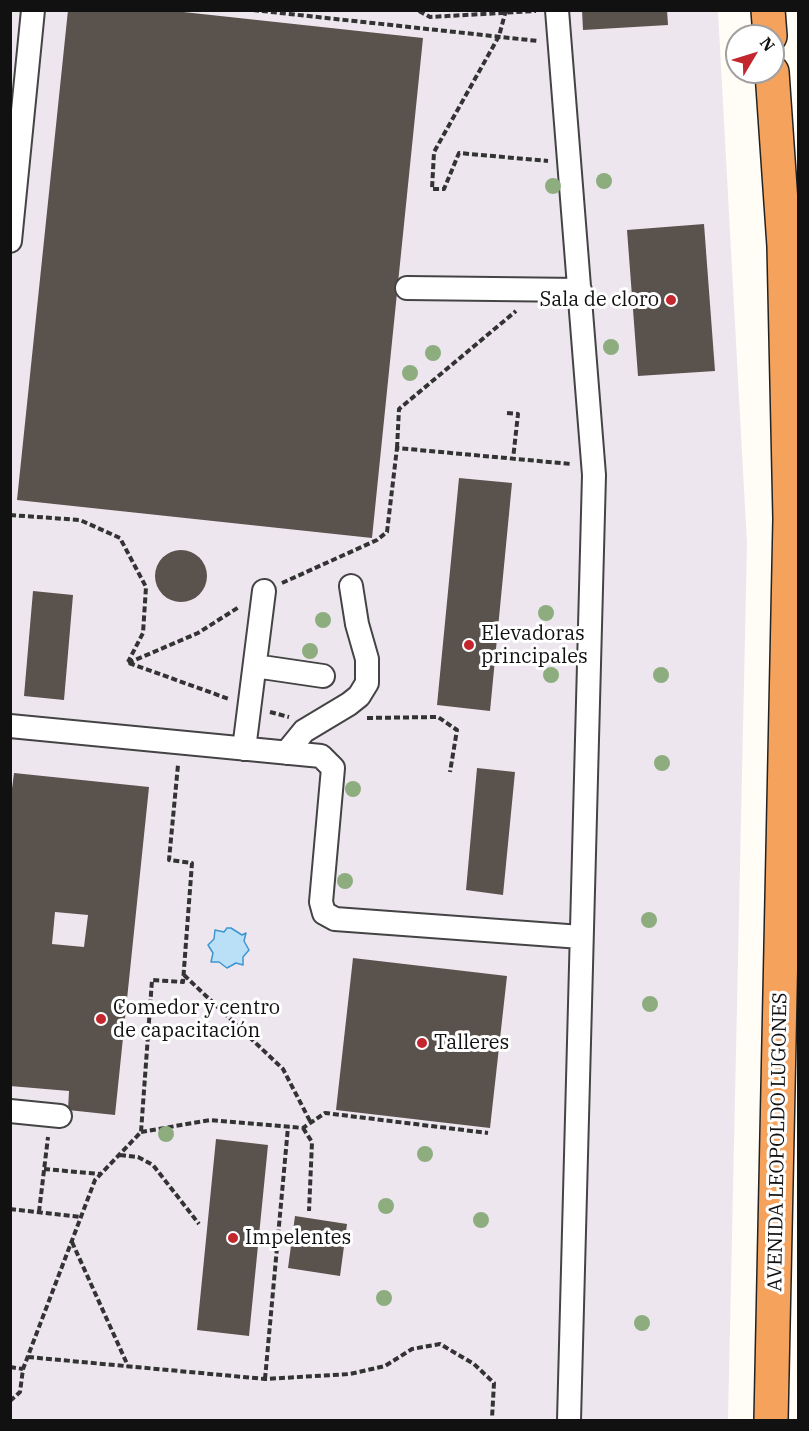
<!DOCTYPE html>
<meta charset="utf-8">
<style>
body{margin:0}
#map{position:relative;width:809px;height:1431px;overflow:hidden;background:#fffdf5;font-family:"IBM Plex Serif",serif}
canvas{display:block}
.frame{position:absolute;inset:0;border:12px solid #111;pointer-events:none}
.north{position:absolute;left:725px;top:24px;width:60px;height:60px;box-sizing:border-box;background:#fff;border:2px solid #a0a0a0;border-radius:50%;rotate:52deg;font-size:16px;font-weight:700;line-height:24px;text-align:center;color:#111}
.north::after{content:'';display:block;margin:auto;width:21px;height:27px;background:#c4262e;clip-path:polygon(50% 0,100% 100%,50% 72%,0 100%)}
</style>
<div id="map">
<canvas width="809" height="1431"></canvas>
<div class="frame"></div>
<div class="north">N</div>
</div>
<script>
const ctx = document.querySelector('canvas').getContext('2d');
ctx.lineJoin = 'round';
function fill(path, color) {
  ctx.fillStyle = color;
  ctx.fill(path, 'evenodd');
}
function toPath(rows) {
  const path = new Path2D();
  for (const r of rows) {
    if (r.length === 3) {
      path.moveTo(r[0] + r[2], r[1]);
      path.arc(r[0], r[1], r[2], 0, 2 * Math.PI);
      continue;
    }
    path.moveTo(r[0], r[1]);
    for (let i = 2; i < r.length; i += 2) path.lineTo(r[i], r[i + 1]);
  }
  return path;
}
function strokePath(path, color, width, dash) {
  ctx.strokeStyle = color;
  ctx.lineWidth = width;
  ctx.lineCap = dash ? 'butt' : 'round';
  ctx.setLineDash(dash || []);
  ctx.stroke(path);
}
function write(font, color, halo, rows, align = 'center') {
  ctx.font = font + ' "IBM Plex Serif",serif';
  ctx.lineWidth = 6;
  ctx.setLineDash([]);
  ctx.textBaseline = 'middle';
  ctx.strokeStyle = halo;
  ctx.fillStyle = color;
  for (const [text, x, y, turn = 0] of rows) {
    ctx.save();
    ctx.translate(x, y);
    ctx.rotate((+turn || 0) * Math.PI / 180);
    ctx.textAlign = isNaN(turn) ? turn : align;
    if (halo) ctx.strokeText(text, 0, 0);
    ctx.fillText(text, 0, 0);
    ctx.restore();
  }
}
fill(toPath([
 [10,11,718,11,747,544,728,1420,11,1420]
]), '#eee6ef');
const water = toPath([
 [227,928,231,928,242,935,246,933,244,941,249,950,243,957,243,965,236,963,227,968,219,962,211,962,213,953,208,945,214,939,215,930,224,932,227,928]
]);
fill(water, '#b9e0f7');
strokePath(water, '#3f96cf', 1.5);
fill(toPath([
 [68,10,165,10,423,38,372,538,17,500],
 [582,10,667,10,668,25,583,30],
 [704,224,715,371,638,376,627,230],
 [459,478,512,483,490,711,437,705],
 [181,576,26],
 [33,591,73,595,64,700,24,696],
 [477,768,515,772,503,895,466,890],
 [14,773,149,787,115,1115,68,1110,69,1091,10,1086,10,804],
 [55,912,88,915,84,947,52,944],
 [353,958,507,976,490,1128,336,1110],
 [216,1139,268,1145,249,1336,197,1330],
 [295,1216,347,1224,340,1276,288,1268]
]), '#5a524d');
const minor = toPath([
 [557,10,594,475,569,1420],
 [10,241,33,10],
 [407,288,580,290],
 [255,666,323,676],
 [10,726,321,756,333,768,321,902,324,913,335,919,581,937],
 [244,749,264,591],
 [286,753,304,731,349,704,359,696,367,683,367,659,357,624,351,586],
 [10,1111,60,1116]
]);
const highway = toPath([
 [768,10,770,36],
 [771,1420,790,519,784,246,772,72]
]);
strokePath(minor, '#444', 26);
strokePath(highway, '#222', 36);
strokePath(toPath([
 [253,10,538,41],
 [506,10,499,36,434,152,432,189,444,189,459,153,548,161],
 [419,11,430,17,536,11],
 [507,413,518,414,513,459],
 [397,448,399,409,516,311],
 [10,515,80,520,120,538,146,587,143,633,128,662],
 [282,583,377,540,387,532,397,448,571,464],
 [128,663,198,633,239,607],
 [129,663,229,699],
 [270,712,289,717],
 [367,718,438,717,457,730,450,772],
 [184,975,283,1069,311,1123],
 [303,1128,312,1142,309,1211],
 [141,1132,210,1120,303,1128,325,1113,488,1133],
 [120,1155,138,1157,153,1165,199,1224],
 [44,1169,100,1174],
 [10,1209,81,1217],
 [39,1212,48,1137],
 [72,1242,128,1366],
 [28,1357,265,1379,350,1374,385,1366,412,1349,440,1344,474,1364,494,1383,492,1418],
 [10,1367,23,1369],
 [265,1379,288,1127],
 [10,1401,20,1392,23,1369,95,1180,141,1132,152,980,183,982,192,863,169,860,178,765]
]), '#333', 4, [6, 3]);
strokePath(minor, '#fff', 22);
strokePath(highway, '#f5a25d', 33);
ctx.fillStyle = '#8dad7f';
for (const [x, y] of [
 [604,181],
 [553,186],
 [611,347],
 [433,353],
 [410,373],
 [546,613],
 [323,620],
 [310,651],
 [551,675],
 [661,675],
 [662,763],
 [353,789],
 [345,881],
 [649,920],
 [650,1004],
 [166,1134],
 [425,1154],
 [386,1206],
 [481,1220],
 [384,1298],
 [642,1323]
]) {
  ctx.beginPath();
  ctx.arc(x, y, 8, 0, 2 * Math.PI);
  ctx.fill();
}
for (const [x, y, r, color] of [
 [671,300,6,"#c4262e"],
 [469,645,6,"#c4262e"],
 [101,1019,6,"#c4262e"],
 [422,1043,6,"#c4262e"],
 [233,1238,6,"#c4262e"]
]) {
  const dot = new Path2D();
  dot.arc(x, y, r, 0, 2 * Math.PI);
  ctx.fillStyle = color;
  ctx.fill(dot);
  strokePath(dot, '#fff', 2);
}
write('20px', '#111', '#fff', [
 ["Sala de cloro",659,300,"right"],
 ["Elevadoras",481,634],
 ["principales",481,657],
 ["Comedor y centro",113,1008],
 ["de capacitación",113,1031],
 ["Talleres",434,1043],
 ["Impelentes",245,1238]
], 'left');
write('20px', '#111', '#fff', [
 ["AVENIDA LEOPOLDO LUGONES",778,1142,-89]
]);
</script>
